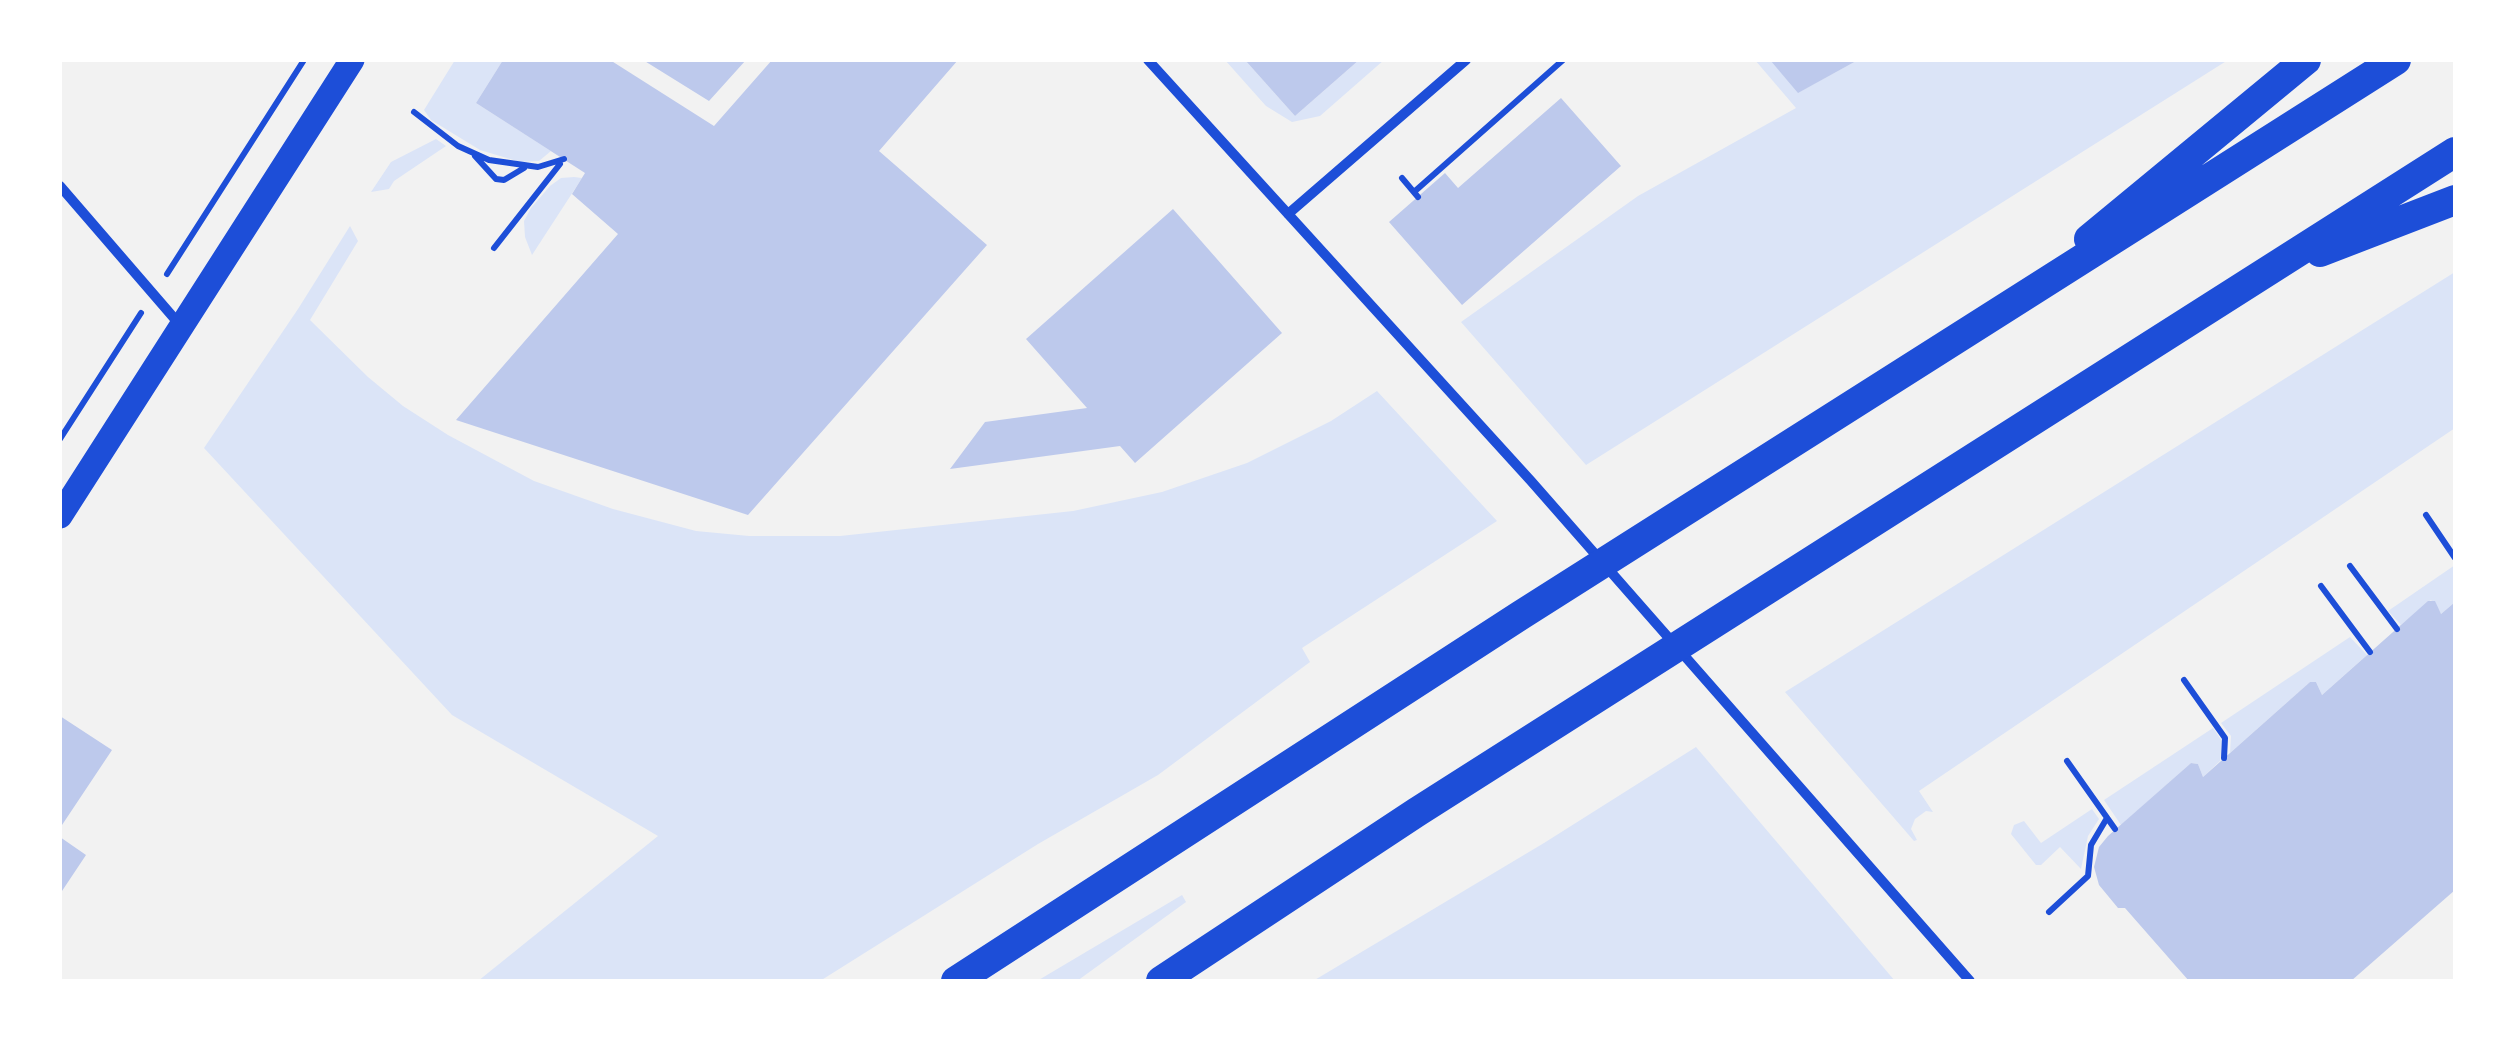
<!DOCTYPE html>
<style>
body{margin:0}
#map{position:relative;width:2515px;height:1041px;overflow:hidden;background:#f2f2f2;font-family:"DejaVu Sans",sans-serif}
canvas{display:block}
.frame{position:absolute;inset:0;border:62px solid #fff;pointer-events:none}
</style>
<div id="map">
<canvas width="2515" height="1041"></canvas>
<div class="frame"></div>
</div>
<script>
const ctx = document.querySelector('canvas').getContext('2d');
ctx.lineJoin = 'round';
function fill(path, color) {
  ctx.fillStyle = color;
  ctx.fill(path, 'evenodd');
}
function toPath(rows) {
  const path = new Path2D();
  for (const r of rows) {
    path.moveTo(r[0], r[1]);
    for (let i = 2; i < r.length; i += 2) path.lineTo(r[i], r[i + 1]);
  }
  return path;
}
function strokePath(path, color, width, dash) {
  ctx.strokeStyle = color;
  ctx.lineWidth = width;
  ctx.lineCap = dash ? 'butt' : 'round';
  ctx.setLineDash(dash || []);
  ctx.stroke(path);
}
fill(toPath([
 [455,60,503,60,476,103,551,151,539,161,520,162,480,150,431,120,424,110],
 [1225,60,1245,60,1295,116,1359,60,1384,60,1320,116,1292,122,1266,106],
 [1755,60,1770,60,1799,92,1858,60,2228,60,1586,465,1461,322,1638,196,1796,108],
 [436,139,446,146,394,181,389,189,371,192,391,162],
 [574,177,582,178,532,255,525,237,524,221,531,208,550,186,561,178],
 [350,226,358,241,310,320,368,377,403,406,448,435,534,481,613,509,696,531,749,536,840,536,1073,511,1162,492,1247,463,1331,421,1377,391,1497,521,1302,648,1310,662,1158,775,1038,844,820,981,478,981,658,836,452,715,204,448,298,309],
 [2455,272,2455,428,1919,791,1933,812,1926,811,1915,819,1911,829,1917,840,1914,841,1785,692],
 [2455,565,2455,602,2441,614,2431,600,2401,625,2388,611],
 [2350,637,2367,655,2322,695,2316,682,2310,682,2230,753,2231,736,2221,723],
 [2213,728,2222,741,2220,761,2203,777,2198,764,2191,763,2121,825,2104,800],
 [1696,747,1895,981,1313,981,1544,843],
 [2092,809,2099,819,2088,836,2081,869,2060,847,2041,865,2036,865,2011,834,2014,825,2024,821,2041,843],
 [1182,895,1186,902,1077,981,1037,981]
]), '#dbe4f7');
fill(toPath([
 [503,60,610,60,714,126,772,60,958,60,879,151,987,245,748,515,456,420,618,234,572,194,585,173,476,103],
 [643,60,746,60,709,101],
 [1245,60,1359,60,1295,116],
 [1770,60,1858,60,1798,93],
 [1561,98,1621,166,1462,305,1389,222,1445,173,1458,188],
 [1173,209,1282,333,1135,463,1120,446,950,469,985,422,1087,408,1026,339],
 [2428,601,2435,601,2441,614,2455,602,2455,890,2351,981,2189,981,2125,908,2118,908,2099,885,2094,867,2099,847,2108,836,2191,763,2198,764,2203,777,2310,682,2316,682,2322,695],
 [60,716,112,750,60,828],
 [60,837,86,855,60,894]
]), '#bdc9ec');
strokePath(toPath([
 [414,112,458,146,489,160,538,167,564,159],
 [475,156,496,179,504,180,524,168],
 [1402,178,1418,197],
 [1414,192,1563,60],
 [494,248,560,164],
 [167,274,304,60],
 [60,439,141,313],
 [2426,515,2455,558],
 [2350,566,2397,629],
 [2321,586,2370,652],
 [2184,680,2225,738,2224,758],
 [2067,761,2115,829],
 [2049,912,2088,876,2091,845,2107,818]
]), '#1d4ed8', 6);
strokePath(toPath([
 [1148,60,1531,481,1970,981],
 [60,186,180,325],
 [1288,214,1466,60]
]), '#1d4ed8', 10);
strokePath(toPath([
 [60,516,352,60]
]), '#1d4ed8', 25);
strokePath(toPath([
 [2089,239,2306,60],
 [2320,252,2455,200],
 [956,981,1521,615,2396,60],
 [1161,981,1417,812,2455,152]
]), '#1d4ed8', 30);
</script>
